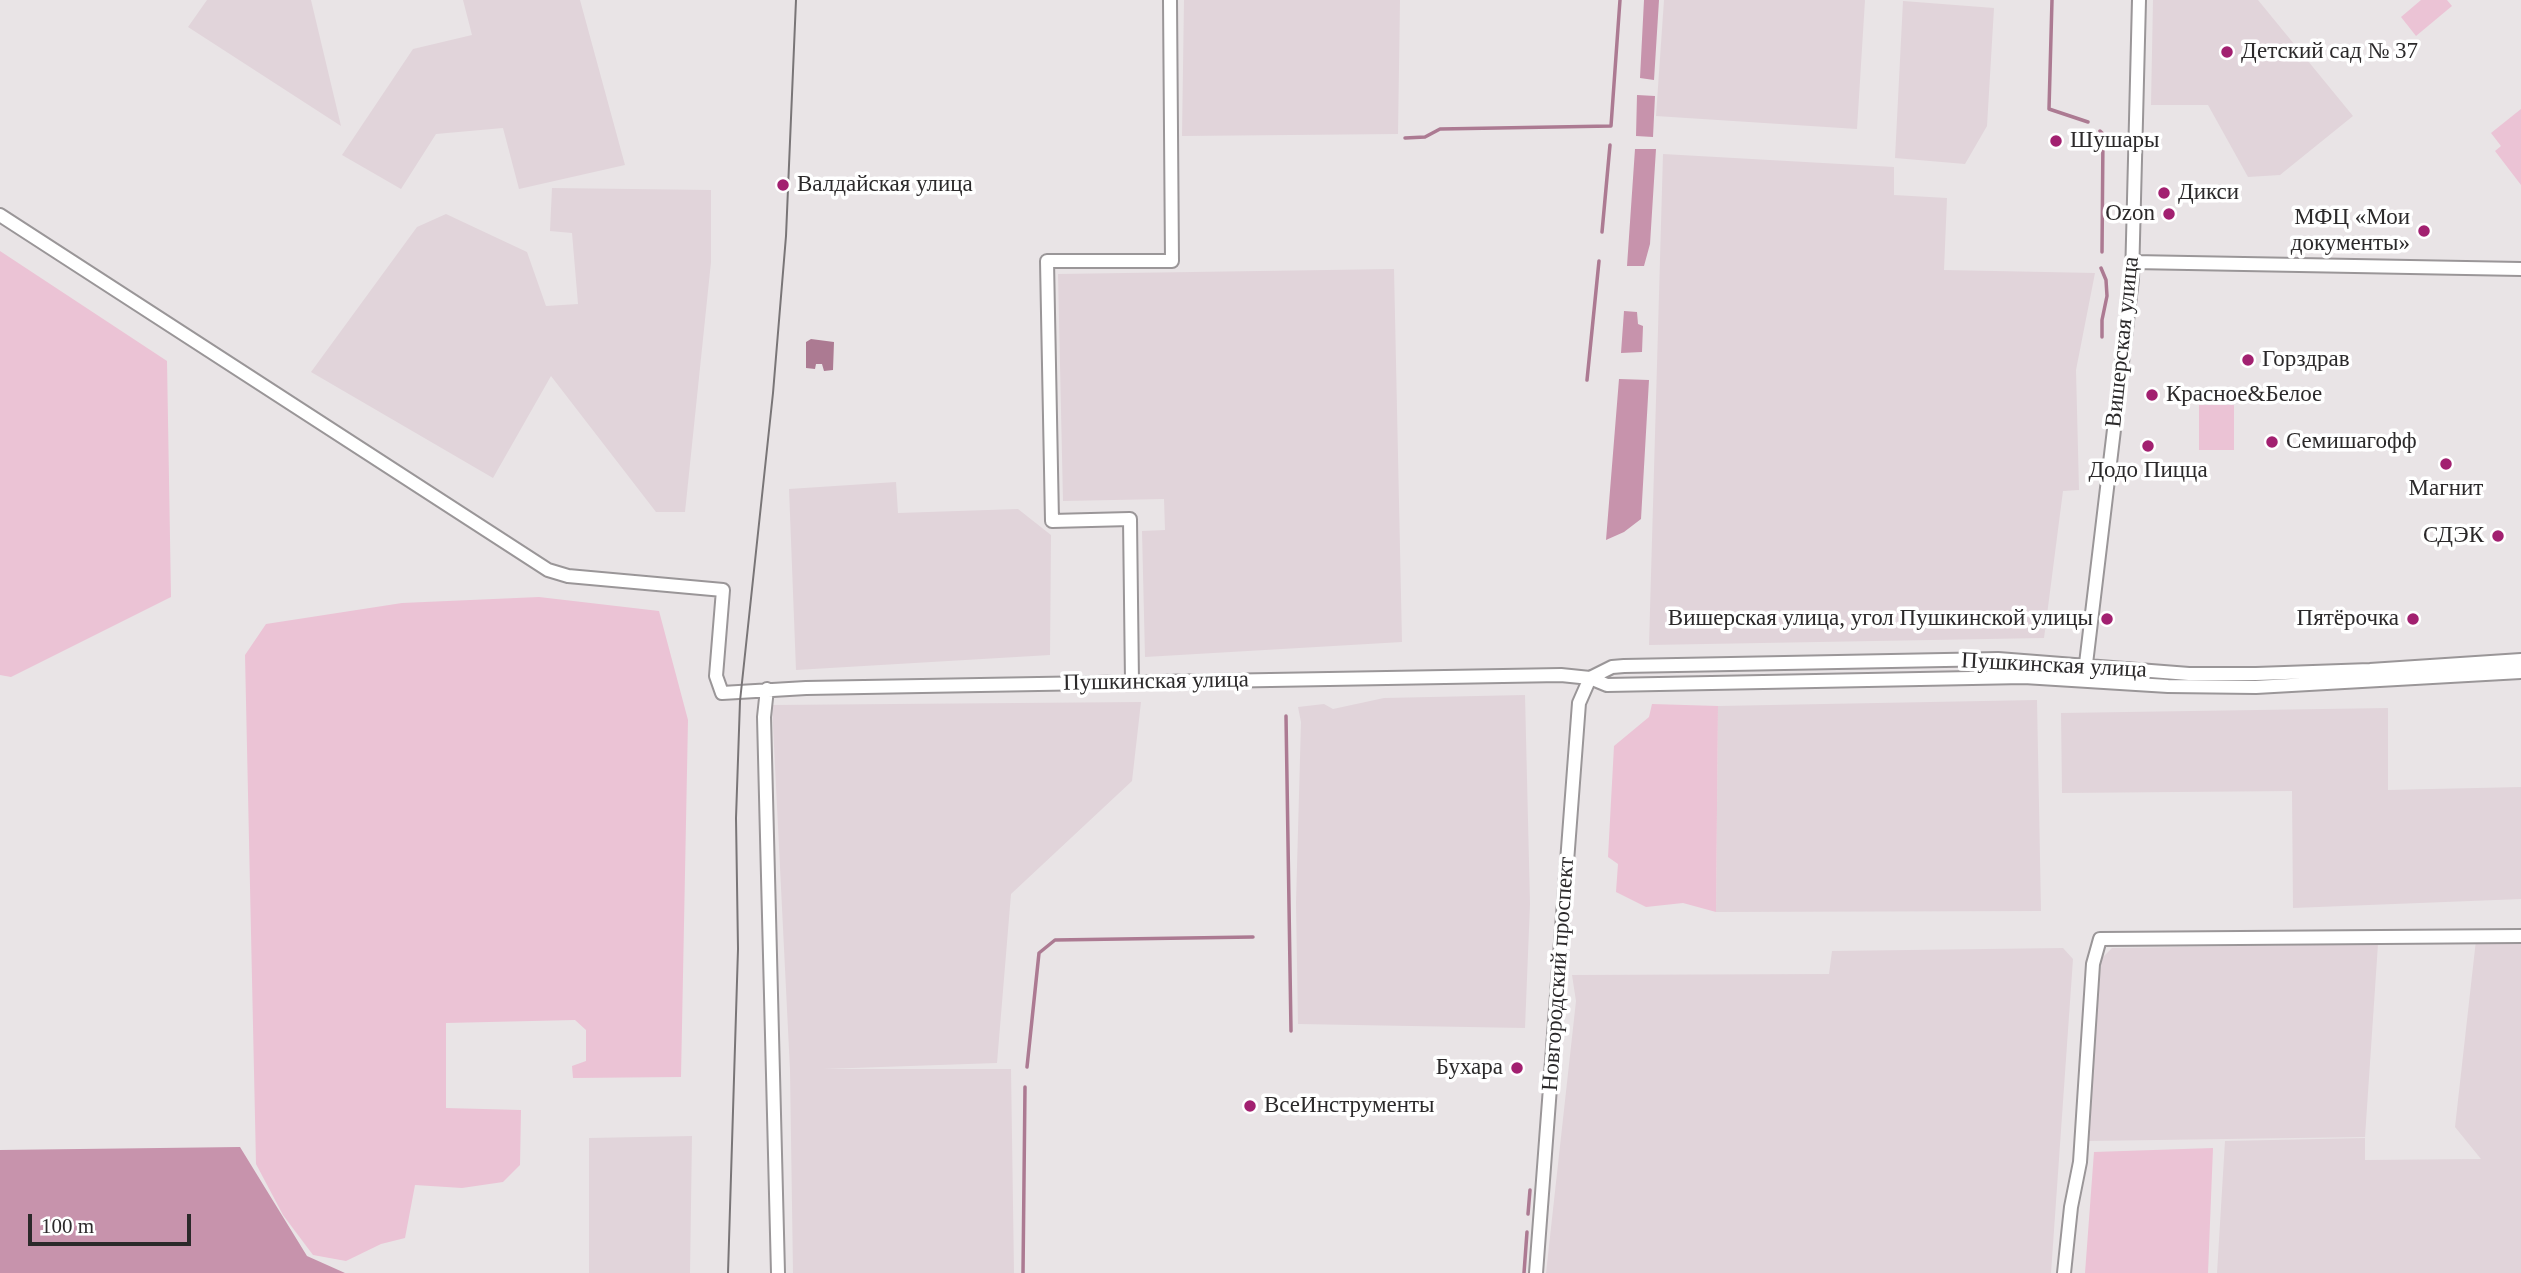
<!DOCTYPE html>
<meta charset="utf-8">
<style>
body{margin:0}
#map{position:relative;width:2521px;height:1273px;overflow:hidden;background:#e9e4e6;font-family:Georgia,serif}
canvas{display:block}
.scale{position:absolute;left:28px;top:1214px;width:163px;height:32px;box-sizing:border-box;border:4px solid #2b292a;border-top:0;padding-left:9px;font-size:21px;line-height:24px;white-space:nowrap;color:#2b292a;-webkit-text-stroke:5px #fff;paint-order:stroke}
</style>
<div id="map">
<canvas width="2521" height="1273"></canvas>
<div class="scale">100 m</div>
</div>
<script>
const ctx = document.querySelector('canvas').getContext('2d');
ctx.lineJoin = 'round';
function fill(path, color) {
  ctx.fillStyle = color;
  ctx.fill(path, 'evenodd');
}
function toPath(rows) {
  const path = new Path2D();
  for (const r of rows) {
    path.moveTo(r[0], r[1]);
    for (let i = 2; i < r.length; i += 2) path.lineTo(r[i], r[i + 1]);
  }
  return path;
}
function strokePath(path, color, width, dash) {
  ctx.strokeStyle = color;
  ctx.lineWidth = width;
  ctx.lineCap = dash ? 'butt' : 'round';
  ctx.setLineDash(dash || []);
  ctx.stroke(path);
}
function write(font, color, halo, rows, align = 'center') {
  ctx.font = font + ' Georgia,serif';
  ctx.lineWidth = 7;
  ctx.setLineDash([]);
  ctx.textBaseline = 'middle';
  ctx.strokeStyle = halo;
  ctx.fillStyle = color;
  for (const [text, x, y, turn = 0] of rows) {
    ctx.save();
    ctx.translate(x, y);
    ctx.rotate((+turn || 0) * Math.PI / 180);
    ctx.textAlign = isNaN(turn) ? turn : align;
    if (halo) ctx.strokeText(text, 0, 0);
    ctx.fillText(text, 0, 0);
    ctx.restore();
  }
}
fill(toPath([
 [207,0,311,0,341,126,188,27],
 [463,0,580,0,625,165,519,189,503,128,436,134,401,189,342,155,413,49,472,35],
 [1184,0,1400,0,1398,134,1182,136],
 [1664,0,1865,0,1857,129,1656,116],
 [2153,0,2258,0,2353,116,2280,175,2248,177,2208,105,2151,105],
 [1903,1,1994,8,1987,126,1965,164,1895,158],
 [1663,154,1894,167,1894,195,1947,198,1944,270,2095,273,2076,370,2079,490,2063,491,2044,638,1649,645],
 [552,188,711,190,711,262,685,512,656,512,551,376,493,478,311,372,417,227,446,214,527,252,546,306,578,304,572,233,550,231],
 [1394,269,1402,642,1145,657,1142,531,1165,530,1164,499,1063,501,1058,274],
 [896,482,898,513,1018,509,1051,535,1050,655,796,670,789,489],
 [1525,695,1530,904,1525,1028,1298,1024,1296,903,1301,722,1298,707,1324,704,1333,709,1384,698],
 [2037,700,2041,911,1716,912,1718,706],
 [1141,702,1132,781,1011,894,997,1063,823,1069,1011,1069,1014,1273,793,1273,790,1070,772,705],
 [2388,708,2388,790,2521,787,2521,899,2293,908,2292,791,2062,793,2061,713],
 [2521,939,2521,1273,2217,1273,2225,1141,2365,1138,2365,1160,2481,1159,2455,1127,2476,940],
 [2378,944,2365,1137,2087,1141,2101,959,2112,948],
 [2063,948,2073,959,2051,1273,1546,1273,1576,1001,1572,975,1829,974,1832,951],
 [692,1136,690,1273,589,1273,589,1138]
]), '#e1d4da');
fill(toPath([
 [2421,0,2447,0,2452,6,2416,36,2401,17],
 [2521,109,2521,185,2495,151,2501,146,2491,133],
 [0,251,167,361,171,597,11,677,0,675],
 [2199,405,2234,405,2234,450,2199,450],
 [539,597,659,611,688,720,681,1077,573,1078,572,1066,586,1061,586,1030,575,1020,446,1023,446,1108,521,1110,520,1165,503,1182,462,1188,415,1185,405,1238,381,1244,346,1261,313,1255,283,1215,256,1164,245,655,266,624,402,603],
 [1652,704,1718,706,1716,912,1683,903,1646,907,1616,892,1618,864,1608,857,1614,746,1649,717],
 [2213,1148,2208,1273,2085,1273,2094,1152]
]), '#ebc3d5');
fill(toPath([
 [1644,0,1659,0,1654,80,1640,78],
 [1637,95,1655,96,1653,137,1636,136],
 [1635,149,1656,149,1650,244,1644,266,1627,266],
 [1624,311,1637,312,1638,324,1643,326,1642,352,1621,353],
 [1619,379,1649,380,1641,519,1624,532,1606,540],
 [240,1147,307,1256,345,1273,0,1273,0,1150]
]), '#c793ac');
fill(toPath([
 [811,339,834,342,833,370,824,371,822,364,816,364,815,369,806,368,806,342]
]), '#ac7a92');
strokePath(toPath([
 [2052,0,2049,109,2088,122],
 [2100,131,2103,134,2102,252],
 [1405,138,1425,137,1440,129,1611,126,1620,0],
 [1602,232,1610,145],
 [2101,268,2106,280,2107,296,2102,320,2102,337],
 [1587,380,1599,261],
 [1286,716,1291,1031],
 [1027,1067,1039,953,1055,940,1253,937],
 [1528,1214,1530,1190],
 [1023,1273,1025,1087],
 [1524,1273,1527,1232]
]), '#ac7a92', 3.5);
const minor = toPath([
 [0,215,548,570,568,576,723,590,716,676,722,693,806,688,1561,675,1590,678,1607,685,2024,677,2168,686,2256,687,2521,672],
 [2133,262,2521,269],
 [2085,672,2132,279,2139,0],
 [1590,678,1612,667,1624,666,1998,659,2189,674,2256,674,2370,670,2521,660],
 [1132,682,1130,519,1052,521,1047,261,1172,261,1170,0],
 [767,689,764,717,778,1273],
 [1536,1273,1579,703,1590,678],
 [2064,1273,2071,1207,2080,1162,2093,964,2100,939,2521,936]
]);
strokePath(minor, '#9a9698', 16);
strokePath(minor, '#fff', 12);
strokePath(toPath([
 [728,1273,738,949,736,818,740,701,773,393,786,236,796,0]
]), '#797577', 2);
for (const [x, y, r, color] of [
 [2227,52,7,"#a22070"],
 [2056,141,7,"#a22070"],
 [783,185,7,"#a22070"],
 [2164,193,7,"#a22070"],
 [2169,214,7,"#a22070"],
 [2424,231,7,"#a22070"],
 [2248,360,7,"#a22070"],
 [2152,395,7,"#a22070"],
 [2272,442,7,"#a22070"],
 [2148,446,7,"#a22070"],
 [2446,464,7,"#a22070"],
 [2498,536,7,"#a22070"],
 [2107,619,7,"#a22070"],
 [2413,619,7,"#a22070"],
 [1517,1068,7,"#a22070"],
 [1250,1106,7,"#a22070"]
]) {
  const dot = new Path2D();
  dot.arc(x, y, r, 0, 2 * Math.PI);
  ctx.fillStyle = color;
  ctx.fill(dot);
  strokePath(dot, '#fff', 2.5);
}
write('23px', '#2b292a', '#fff', [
 ["Детский сад № 37",2241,52],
 ["Шушары",2070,141],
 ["Валдайская улица",797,185],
 ["Дикси",2178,193],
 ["Ozon",2155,214,"right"],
 ["МФЦ «Мои",2410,218,"right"],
 ["документы»",2410,244,"right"],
 ["Горздрав",2262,360],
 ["Красное&Белое",2166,395],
 ["Семишагофф",2286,442],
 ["Додо Пицца",2148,471,"center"],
 ["Магнит",2446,489,"center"],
 ["СДЭК",2484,536,"right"],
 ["Вишерская улица, угол Пушкинской улицы",2093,619,"right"],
 ["Пятёрочка",2399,619,"right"],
 ["Бухара",1503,1068,"right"],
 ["ВсеИнструменты",1264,1106]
], 'left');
write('23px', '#2b292a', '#fff', [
 ["Вишерская улица",2123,342,-84],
 ["Пушкинская улица",2054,666,3],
 ["Пушкинская улица",1156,682,-1],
 ["Новгородский проспект",1559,974,-86]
]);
</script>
